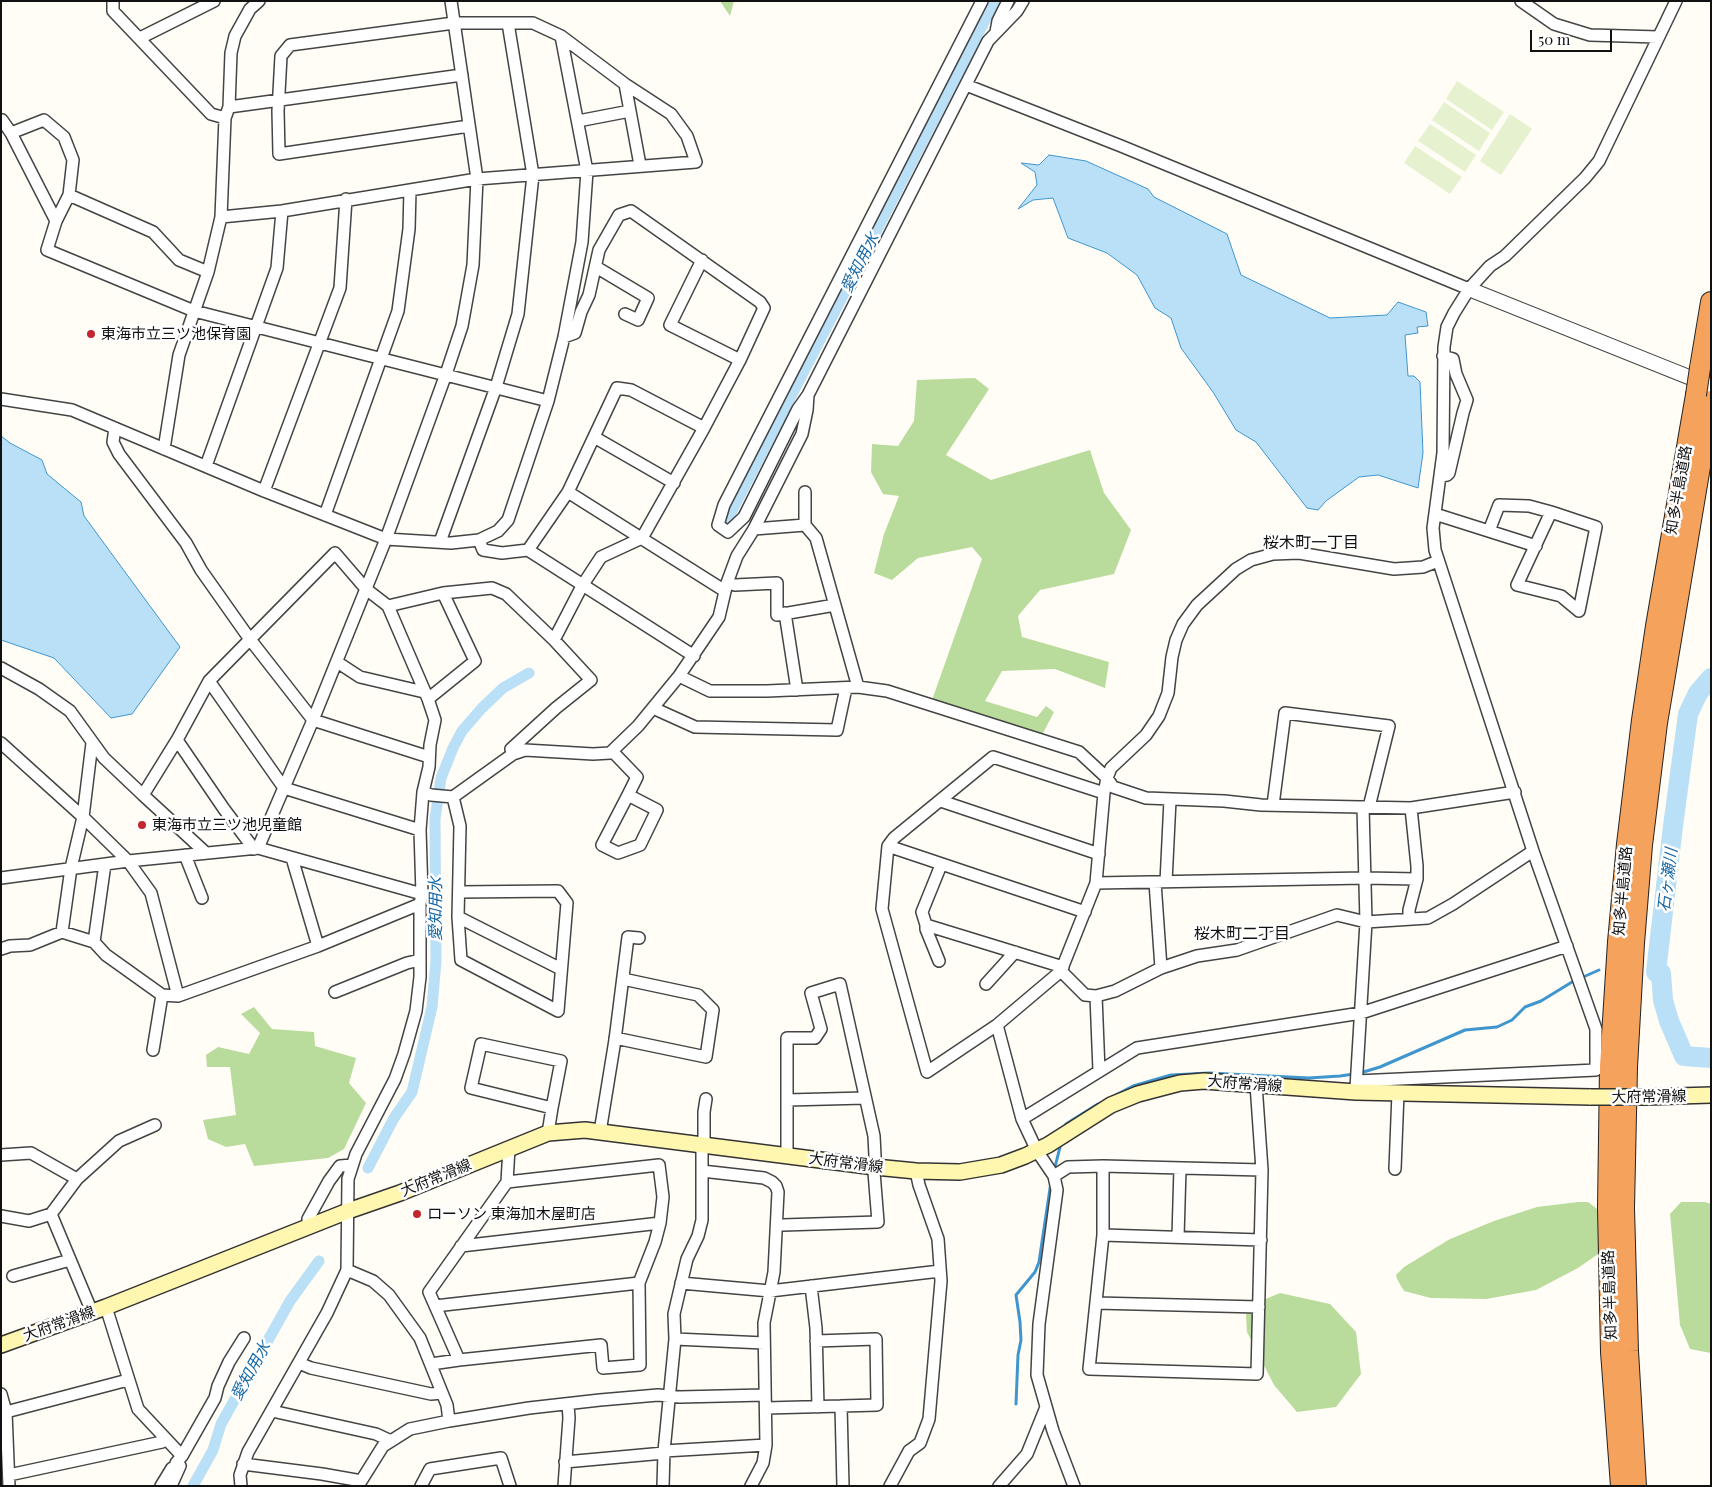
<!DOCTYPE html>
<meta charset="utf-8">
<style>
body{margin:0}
#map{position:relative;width:1712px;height:1487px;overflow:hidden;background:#fffdf5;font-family:"Playfair Display",serif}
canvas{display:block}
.frame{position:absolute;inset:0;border:2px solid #111;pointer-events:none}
.scale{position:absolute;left:1530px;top:30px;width:82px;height:22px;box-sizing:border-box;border:2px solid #111;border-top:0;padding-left:6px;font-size:15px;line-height:18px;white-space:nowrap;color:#111;-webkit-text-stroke:4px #fff;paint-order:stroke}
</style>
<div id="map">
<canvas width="1712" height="1487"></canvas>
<div class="frame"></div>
<div class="scale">50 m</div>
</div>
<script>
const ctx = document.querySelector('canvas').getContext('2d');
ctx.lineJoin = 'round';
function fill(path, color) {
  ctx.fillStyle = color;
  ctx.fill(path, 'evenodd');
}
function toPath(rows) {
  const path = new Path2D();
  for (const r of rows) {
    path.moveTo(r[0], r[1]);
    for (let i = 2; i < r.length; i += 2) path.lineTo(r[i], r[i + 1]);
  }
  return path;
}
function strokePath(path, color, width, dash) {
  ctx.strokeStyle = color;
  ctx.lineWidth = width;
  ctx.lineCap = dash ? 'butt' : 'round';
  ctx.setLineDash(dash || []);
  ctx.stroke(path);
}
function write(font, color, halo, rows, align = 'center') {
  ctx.font = font + ' "Playfair Display","Noto Sans JP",serif';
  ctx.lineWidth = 5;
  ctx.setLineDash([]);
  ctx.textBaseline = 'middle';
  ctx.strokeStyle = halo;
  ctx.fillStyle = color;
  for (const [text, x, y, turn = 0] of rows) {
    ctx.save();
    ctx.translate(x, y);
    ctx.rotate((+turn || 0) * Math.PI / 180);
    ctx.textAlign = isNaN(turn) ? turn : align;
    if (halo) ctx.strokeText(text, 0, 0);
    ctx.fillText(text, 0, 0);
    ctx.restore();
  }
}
fill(toPath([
 [720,1,734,1,730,16],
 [975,378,989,389,946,455,991,480,1090,450,1104,493,1131,530,1114,574,1040,590,1018,616,1022,637,1109,662,1105,688,1055,669,1002,671,985,701,1037,717,1046,706,1054,712,1042,735,932,700,982,559,972,547,918,558,892,580,874,573,884,534,899,496,883,494,871,472,872,444,898,446,914,421,917,380],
 [254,1007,272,1029,314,1032,315,1046,356,1058,349,1083,366,1103,344,1149,328,1158,254,1166,245,1144,226,1147,208,1139,203,1120,236,1115,230,1067,207,1067,206,1055,218,1047,249,1054,260,1033,241,1014],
 [1578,1202,1588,1202,1605,1215,1601,1252,1578,1268,1536,1290,1486,1299,1431,1298,1404,1291,1397,1279,1396,1275,1404,1267,1450,1239,1494,1221,1537,1207],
 [1681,1202,1705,1202,1711,1204,1711,1353,1690,1349,1680,1325,1670,1214],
 [1280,1293,1330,1304,1356,1332,1361,1374,1336,1407,1297,1412,1274,1385,1247,1332,1246,1315,1249,1306]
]), '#b9dc9c');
fill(toPath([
 [1457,81,1504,112,1492,130,1446,99],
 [1444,102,1490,133,1479,151,1432,120],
 [1510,114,1532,129,1501,175,1480,161],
 [1430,124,1476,155,1465,172,1418,141],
 [1415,146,1462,177,1450,194,1404,163]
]), '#e6f2cf');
const water = toPath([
 [1049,155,1086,161,1148,189,1154,197,1227,234,1241,275,1330,318,1387,315,1398,302,1426,312,1428,326,1417,327,1418,333,1405,335,1408,376,1414,376,1420,382,1423,453,1418,488,1378,475,1359,477,1326,501,1318,510,1307,508,1256,442,1236,430,1213,392,1181,348,1171,318,1155,308,1137,275,1107,253,1068,238,1053,198,1033,200,1018,209,1037,185,1035,172,1021,163,1039,165,1049,155],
 [1,436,10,443,42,460,47,474,81,502,84,516,180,647,132,714,111,718,54,658,1,640,1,436]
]);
fill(water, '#b9e0f7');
strokePath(water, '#3f96cf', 1);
strokePath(toPath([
 [1360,1073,1380,1067,1465,1030,1497,1027,1512,1020,1525,1007,1541,1001,1572,982,1599,970],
 [1106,1100,1133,1086,1171,1075,1209,1073,1309,1078,1340,1076,1354,1074],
 [1065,1127,1066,1124,1098,1104],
 [1054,1171,1061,1143],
 [1016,1404,1018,1355,1021,1340,1020,1322,1016,1295,1035,1272,1039,1262,1051,1182]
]), '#3f96cf', 3);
strokePath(toPath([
 [724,526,995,1],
 [368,1168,394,1118,412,1092,432,1007,436,961,435,819,441,778,453,748,462,731,482,708,503,688,529,673],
 [193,1486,213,1450,221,1424,290,1301,319,1261]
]), '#b9e0f7', 11);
strokePath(toPath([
 [1711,678,1698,693,1688,714,1673,826,1656,972,1661,973,1663,1000,1669,1021,1684,1056,1711,1058]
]), '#b9e0f7', 20);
const minor = toPath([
 [113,1,113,11,211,114,225,118],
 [1023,1,1017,11,988,41,808,395,807,410,802,434,754,529,737,556,727,583,719,617,679,676,710,691,767,691,858,687,887,691,1079,752,1107,778,1113,787,1146,798,1224,801,1261,805,1411,808,1515,792],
 [1521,1,1554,24,1590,35,1658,37],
 [996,32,998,21,1008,1],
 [140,38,214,1],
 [625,84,640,165],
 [966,85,1121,146,1469,289],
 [229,107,462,75],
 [2,120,11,133,44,120,64,137,73,160,69,195,153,232,179,260,208,272],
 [578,121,630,111],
 [11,133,56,221,69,195],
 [221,217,282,211,477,179,696,162,687,136,671,114,625,84,561,36,533,23,454,23,290,45,281,56,278,111,279,154,469,126],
 [56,221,47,250,194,311,548,401],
 [702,260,670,325,740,360],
 [596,267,648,298,638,320,625,314],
 [808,395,798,409,744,517,728,532,718,525,724,505,982,1],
 [1,399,72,410,264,491,386,539,451,543,479,540,498,531,508,520,548,401,564,337,582,242,587,171,561,36],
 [115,428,113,442,119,454,186,543,201,570,249,638,313,720,429,757],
 [594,437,674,483],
 [164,449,179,355,208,272,221,217,225,118,229,107,231,53,235,36,250,9,259,1],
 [206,466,277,268,282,211],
 [1441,476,1447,475,1449,473,1463,413,1467,400,1456,374,1453,359,1443,356],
 [264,491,340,288,346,199],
 [568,492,617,388,631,390,704,428],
 [805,492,805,525,816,538,858,687],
 [1551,512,1596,527,1579,611,1561,596,1517,585,1551,512],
 [1435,514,1536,546],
 [325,515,398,311,409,229,410,190],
 [754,529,805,525],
 [1489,531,1499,505,1529,506,1551,512],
 [479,540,483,550,502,553,528,550,694,656],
 [440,542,496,387,518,314,533,175,508,23],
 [528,550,568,492,725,591],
 [727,583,735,585,777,583,777,615,835,605],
 [388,606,443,593,492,588,506,594,554,640,591,680,556,708,511,749,513,754,453,797,431,795,423,792],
 [785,613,797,690],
 [554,640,582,586,601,557,642,538,704,428,740,360,764,308,760,302,631,211,619,215,599,250,589,295,581,312,575,333,564,337],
 [337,662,360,677,424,692],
 [1,668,39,689,70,711,104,758,143,795],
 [209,681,284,788,420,830],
 [428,699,475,661,443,593],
 [653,708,695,727,837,730,846,688],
 [177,740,143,795,206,853],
 [1,743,83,817,128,861,151,893,178,996],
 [612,751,637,777,628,795,602,845,618,853,640,845,657,810,628,795],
 [513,754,525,750,593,754,610,753,638,726,679,676],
 [1104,793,993,757,894,838,888,846,882,909,927,1072,997,1025,1061,971,1096,883,1104,793,1107,778,1111,768,1146,735,1159,716,1168,693,1172,657,1176,640,1183,624,1197,605,1236,569,1251,560,1273,554,1299,553,1394,569,1423,567,1438,561],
 [453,797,460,826,458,917,461,960,558,1011,567,903,558,891,460,892],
 [941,801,1099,854],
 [1273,805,1285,713,1389,726,1369,807],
 [888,846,1085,912],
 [258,848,313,720,386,539,446,374,462,326,473,265,477,179,451,1],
 [185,855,202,898],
 [292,858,318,946],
 [941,865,922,912,926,925,1063,967],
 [1,878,128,861,258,848,422,894],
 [1155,882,1161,968],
 [1166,882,1170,800],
 [1096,883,1365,878,1417,879,1417,866,1411,808],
 [458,917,561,969],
 [1409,919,1409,910,1417,879],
 [926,925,926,929,939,961],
 [62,932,71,868,83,817,92,743],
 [94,942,105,864],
 [1,949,10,946,30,945,62,932,94,942,106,955,162,995,178,996,318,946,420,904],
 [1061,971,1085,995,1096,996,1115,991,1161,968,1197,956,1237,950,1337,915,1366,922,1428,918,1453,904,1533,851],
 [986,984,1015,952],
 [335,992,407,963,420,960],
 [1096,996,1099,1071],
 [997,1025,1022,1119,1037,1151,1054,1176,1057,1190,1039,1324,1037,1375,1053,1431,1074,1486],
 [615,1038,706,1057,713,1010,698,995,623,979],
 [153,1050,162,995],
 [1357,1081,1596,1070,1596,1029,1533,851,1435,550,1433,528,1443,453,1444,347,1447,327,1454,313,1469,289,1490,266,1505,256,1585,178,1599,161,1676,1],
 [1356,1088,1366,922,1363,807],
 [787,1100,865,1098],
 [1022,1119,1137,1048,1361,1013,1567,946],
 [600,1132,615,1040,628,937,639,938],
 [548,1133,552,1108,561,1061,481,1044,471,1088,552,1108],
 [704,1144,704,1112,706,1099],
 [1,1155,31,1153,77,1179,119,1141,155,1125],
 [1103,1166,1262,1170],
 [1395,1169,1398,1093],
 [702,1171,764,1178,772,1182,776,1186,778,1192,774,1272,764,1323,766,1445,763,1463,751,1486],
 [1054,1176,1068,1167,1103,1166,1103,1235,1089,1369,1257,1374,1262,1170,1256,1084],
 [51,1214,92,1312],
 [1,1216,29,1221,51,1214,77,1179],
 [783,1225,878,1222,874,1172,875,1156,874,1136,840,984,811,993,821,1029,815,1038,787,1038,787,1155],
 [309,1227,308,1219,329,1181,340,1166,352,1165],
 [1103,1235,1261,1240],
 [1178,1237,1180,1168],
 [461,1246,660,1223],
 [347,1270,373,1281,389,1295,420,1338,447,1405,449,1421],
 [13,1276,70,1260],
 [681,1283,770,1291,940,1271],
 [811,1286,816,1328,818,1407],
 [1096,1303,1259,1307],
 [435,1306,639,1283],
 [106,1307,138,1409,182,1456],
 [675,1339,764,1343],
 [816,1341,876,1339,877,1405,841,1406],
 [459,1360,429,1292,507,1182,509,1148],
 [299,1363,311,1368,431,1394,442,1393],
 [431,1364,459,1360,601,1345,603,1368,640,1365,639,1283,655,1242,660,1223,663,1197,659,1165,507,1182],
 [1,1394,6,1412,9,1486],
 [766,1408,841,1406,843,1486],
 [272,1411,376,1434,391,1441],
 [6,1412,128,1380],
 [664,1451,766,1445],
 [565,1462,664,1453],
 [243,1464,322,1474,356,1480,360,1483],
 [9,1475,162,1442,166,1439],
 [161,1486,172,1468],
 [171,1486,180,1466,176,1463,182,1456,215,1398,218,1386,229,1362,244,1338],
 [241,1486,240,1475,248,1452,327,1313,347,1270,348,1179,356,1154,395,1079,404,1054,416,1011,420,977,420,904,422,894,420,830,423,792,429,767,430,745,435,720,428,699,388,606,366,589,335,553,209,681,177,740,224,809,254,849],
 [358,1486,383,1446,410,1429,449,1421,529,1408,600,1400,658,1395,680,1397,764,1395],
 [421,1486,430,1469,501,1458,510,1486],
 [564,1486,569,1418,568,1404],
 [663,1486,664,1451,675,1339,674,1314,687,1259,698,1236,702,1220,702,1144],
 [890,1486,909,1451,920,1443,929,1419,941,1281,938,1239,919,1185,916,1171],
 [999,1486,1027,1454,1046,1407]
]);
const tertiary = toPath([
 [1469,289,1711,386]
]);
const secondary = toPath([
 [1645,1097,1711,1095],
 [1,1345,106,1307,348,1211,400,1193,548,1133,585,1130,875,1167,916,1171,960,1172,1001,1165,1025,1156,1048,1145,1111,1105,1138,1094,1180,1083,1204,1081,1356,1092,1591,1097]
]);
const motorway = toPath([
 [1700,368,1711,302],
 [1621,1486,1611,1352,1608,1208,1610,1067,1618,942,1627,844,1642,720,1656,626,1696,395],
 [1636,1486,1628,1351,1624,1208,1627,1067,1634,943,1642,845,1657,723,1711,401]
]);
strokePath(minor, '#444', 14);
strokePath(tertiary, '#444', 16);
strokePath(secondary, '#333', 18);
strokePath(motorway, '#222', 22);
strokePath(minor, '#fff', 11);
strokePath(tertiary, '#fff', 14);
strokePath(secondary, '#fff6b0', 15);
strokePath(motorway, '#f5a25d', 20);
const secondaryBridge = toPath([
 [1591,1097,1645,1097]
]);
const motorwayBridge = toPath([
 [1696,395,1700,368]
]);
strokePath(secondaryBridge, '#333', 18, []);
strokePath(motorwayBridge, '#222', 22, []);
strokePath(secondaryBridge, '#fff6b0', 15);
strokePath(motorwayBridge, '#f5a25d', 20);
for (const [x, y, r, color] of [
 [91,334,5,"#c4262e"],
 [142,825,5,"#c4262e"],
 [417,1214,5,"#c4262e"]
]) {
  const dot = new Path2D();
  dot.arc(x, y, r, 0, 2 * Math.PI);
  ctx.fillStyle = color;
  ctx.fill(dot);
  strokePath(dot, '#fff', 2);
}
write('15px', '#111', '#fff', [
 ["東海市立三ツ池保育園",101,334],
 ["東海市立三ツ池児童館",152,825],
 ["ローソン 東海加木屋町店",427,1214]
], 'left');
write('15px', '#111', '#fff', [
 ["知多半島道路",1679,490,-80],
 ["知多半島道路",1623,891,-85],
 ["大府常滑線",1245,1084,4],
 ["大府常滑線",1649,1097,-1],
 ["大府常滑線",846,1163,7],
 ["大府常滑線",436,1178,-22],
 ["知多半島道路",1610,1295,-92],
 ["大府常滑線",59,1324,-20]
]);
write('italic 16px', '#1768a6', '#fff', [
 ["愛知用水",860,263,-63],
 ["石ヶ瀬川",1668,880,-83],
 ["愛知用水",436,909,-90],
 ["愛知用水",251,1371,-61]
]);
write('16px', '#111', '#fff', [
 ["桜木町一丁目",1311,543],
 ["桜木町二丁目",1242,934]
]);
</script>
